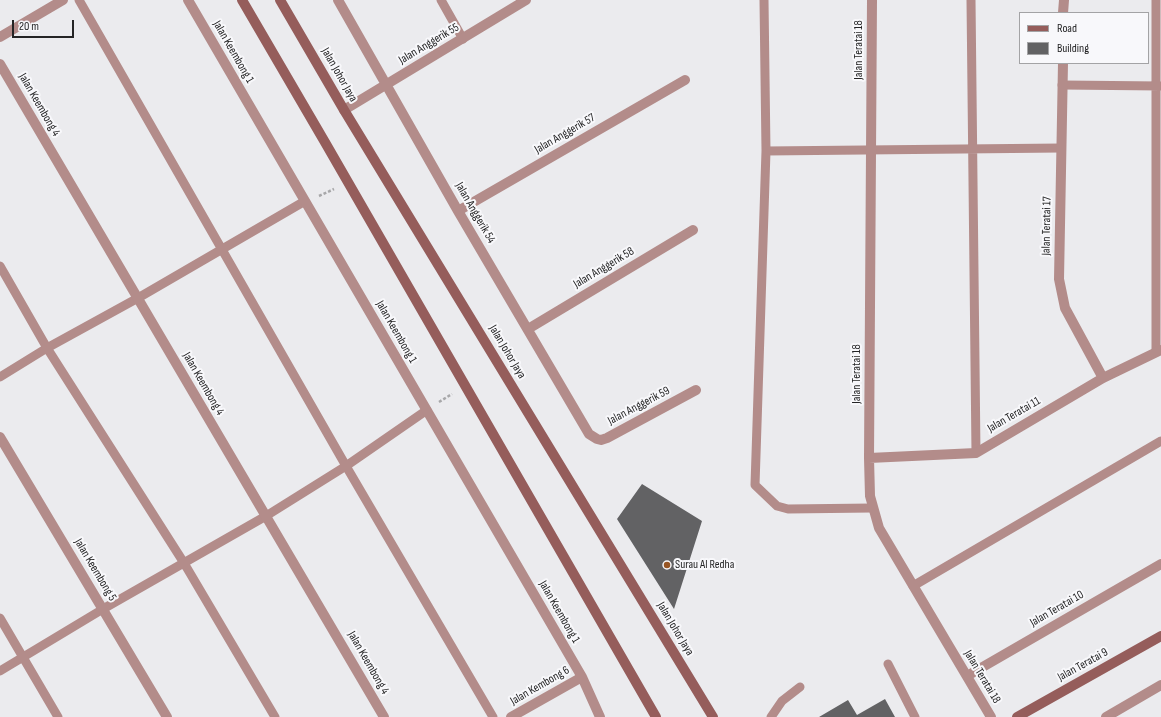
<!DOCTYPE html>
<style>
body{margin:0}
#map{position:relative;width:1161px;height:717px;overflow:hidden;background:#ebebee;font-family:"Sofia Sans Condensed",sans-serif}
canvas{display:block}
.legend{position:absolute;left:1019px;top:12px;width:130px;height:52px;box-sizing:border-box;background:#f8f8fb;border:1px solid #a3a3a5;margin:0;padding:5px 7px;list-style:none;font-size:12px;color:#242425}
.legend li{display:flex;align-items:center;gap:8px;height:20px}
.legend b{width:20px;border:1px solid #a3a3a5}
.scale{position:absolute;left:12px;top:20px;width:62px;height:18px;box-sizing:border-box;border:2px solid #242425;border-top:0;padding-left:5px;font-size:12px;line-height:14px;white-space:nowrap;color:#242425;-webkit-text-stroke:3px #f8f8fb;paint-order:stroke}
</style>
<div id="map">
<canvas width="1161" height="717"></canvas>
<ul class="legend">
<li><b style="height:5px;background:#955d5b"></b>Road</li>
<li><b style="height:11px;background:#626264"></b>Building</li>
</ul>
<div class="scale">20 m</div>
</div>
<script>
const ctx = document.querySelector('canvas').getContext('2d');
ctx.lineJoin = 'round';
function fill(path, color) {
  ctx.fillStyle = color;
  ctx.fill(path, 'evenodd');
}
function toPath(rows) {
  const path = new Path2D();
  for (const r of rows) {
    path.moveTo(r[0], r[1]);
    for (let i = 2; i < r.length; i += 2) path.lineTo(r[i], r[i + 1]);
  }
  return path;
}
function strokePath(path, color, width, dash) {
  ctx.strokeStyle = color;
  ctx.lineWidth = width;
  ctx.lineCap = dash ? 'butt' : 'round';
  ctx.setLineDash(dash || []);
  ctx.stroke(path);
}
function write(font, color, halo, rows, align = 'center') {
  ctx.font = font + ' "Sofia Sans Condensed",sans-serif';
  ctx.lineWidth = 4;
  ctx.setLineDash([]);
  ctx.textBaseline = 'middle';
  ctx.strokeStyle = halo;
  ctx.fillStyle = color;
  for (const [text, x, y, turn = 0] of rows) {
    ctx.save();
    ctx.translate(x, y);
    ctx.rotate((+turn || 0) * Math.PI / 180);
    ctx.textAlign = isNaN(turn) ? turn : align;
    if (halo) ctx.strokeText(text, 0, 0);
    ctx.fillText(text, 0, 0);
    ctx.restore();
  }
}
fill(toPath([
 [642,484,702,521,674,609,617,519],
 [885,699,895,717,819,717,848,700,857,715]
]), '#626264');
strokePath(toPath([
 [319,196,334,189],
 [439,402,452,394]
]), '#a7a7a9', 2.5, [3, 2]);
strokePath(toPath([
 [79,0,346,466,493,717],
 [441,0,463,39],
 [764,0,766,151,755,485,777,506,788,509,872,508],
 [971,0,976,453],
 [1156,0,1156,352],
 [1062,85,1161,86],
 [766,151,1061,148],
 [0,266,47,348,184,563,275,717],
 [0,377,47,348,138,298,305,201],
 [913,586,1161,441],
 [0,618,58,717],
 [888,664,915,717],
 [0,671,103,609,266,516,346,466,427,410],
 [771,717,782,701,800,687]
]), '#b38c8a', 9);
strokePath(toPath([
 [188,0,582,677,600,717],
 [338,0,458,211,589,434,597,439,601,440,607,438,696,390],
 [872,0,869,458,870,496,879,528,991,717],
 [1063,13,1064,0],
 [0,37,63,0],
 [1063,63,1059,279,1065,308,1103,378],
 [0,64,384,717],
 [344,110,526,0],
 [458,211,685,80],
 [528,329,693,230],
 [0,437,167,717],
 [869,458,976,453,1103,378,1161,350],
 [967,676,1161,564],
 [511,717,582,677],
 [1106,717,1161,685]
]), '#b38c8a', 10);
strokePath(toPath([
 [242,0,326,144,656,717],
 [280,0,344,110,713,717],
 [1017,717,1161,636]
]), '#955d5b', 10);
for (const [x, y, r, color] of [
 [667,565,4,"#975524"]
]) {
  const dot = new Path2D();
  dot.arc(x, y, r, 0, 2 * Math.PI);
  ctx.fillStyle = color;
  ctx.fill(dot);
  strokePath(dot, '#f8f8fb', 1.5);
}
write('12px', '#242425', '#f8f8fb', [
 ["Jalan Anggerik 55",429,44,-31],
 ["Jalan Teratai 18",859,50,-90],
 ["Jalan Keembong 1",233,52,60],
 ["Jalan Johor Jaya",339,75,60],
 ["Jalan Keembong 4",39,105,60],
 ["Jalan Anggerik 57",565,134,-30],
 ["Jalan Anggerik 54",475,213,60],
 ["Jalan Teratai 17",1047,226,-89],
 ["Jalan Anggerik 58",604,268,-31],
 ["Jalan Keembong 1",396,332,60],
 ["Jalan Johor Jaya",507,352,59],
 ["Jalan Teratai 18",857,374,-90],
 ["Jalan Keembong 4",203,384,60],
 ["Jalan Anggerik 59",639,406,-28],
 ["Jalan Teratai 11",1014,415,-30],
 ["Jalan Keembong 5",95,570,59],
 ["Jalan Teratai 10",1057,609,-30],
 ["Jalan Keembong 1",559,612,60],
 ["Jalan Johor Jaya",675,629,59],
 ["Jalan Keembong 4",368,663,60],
 ["Jalan Teratai 9",1083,665,-29],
 ["Jalan Teratai 18",982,677,59],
 ["Jalan Kembong 6",540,686,-30]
]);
write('12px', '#242425', '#f8f8fb', [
 ["Surau Al Redha",675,565]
], 'left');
</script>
